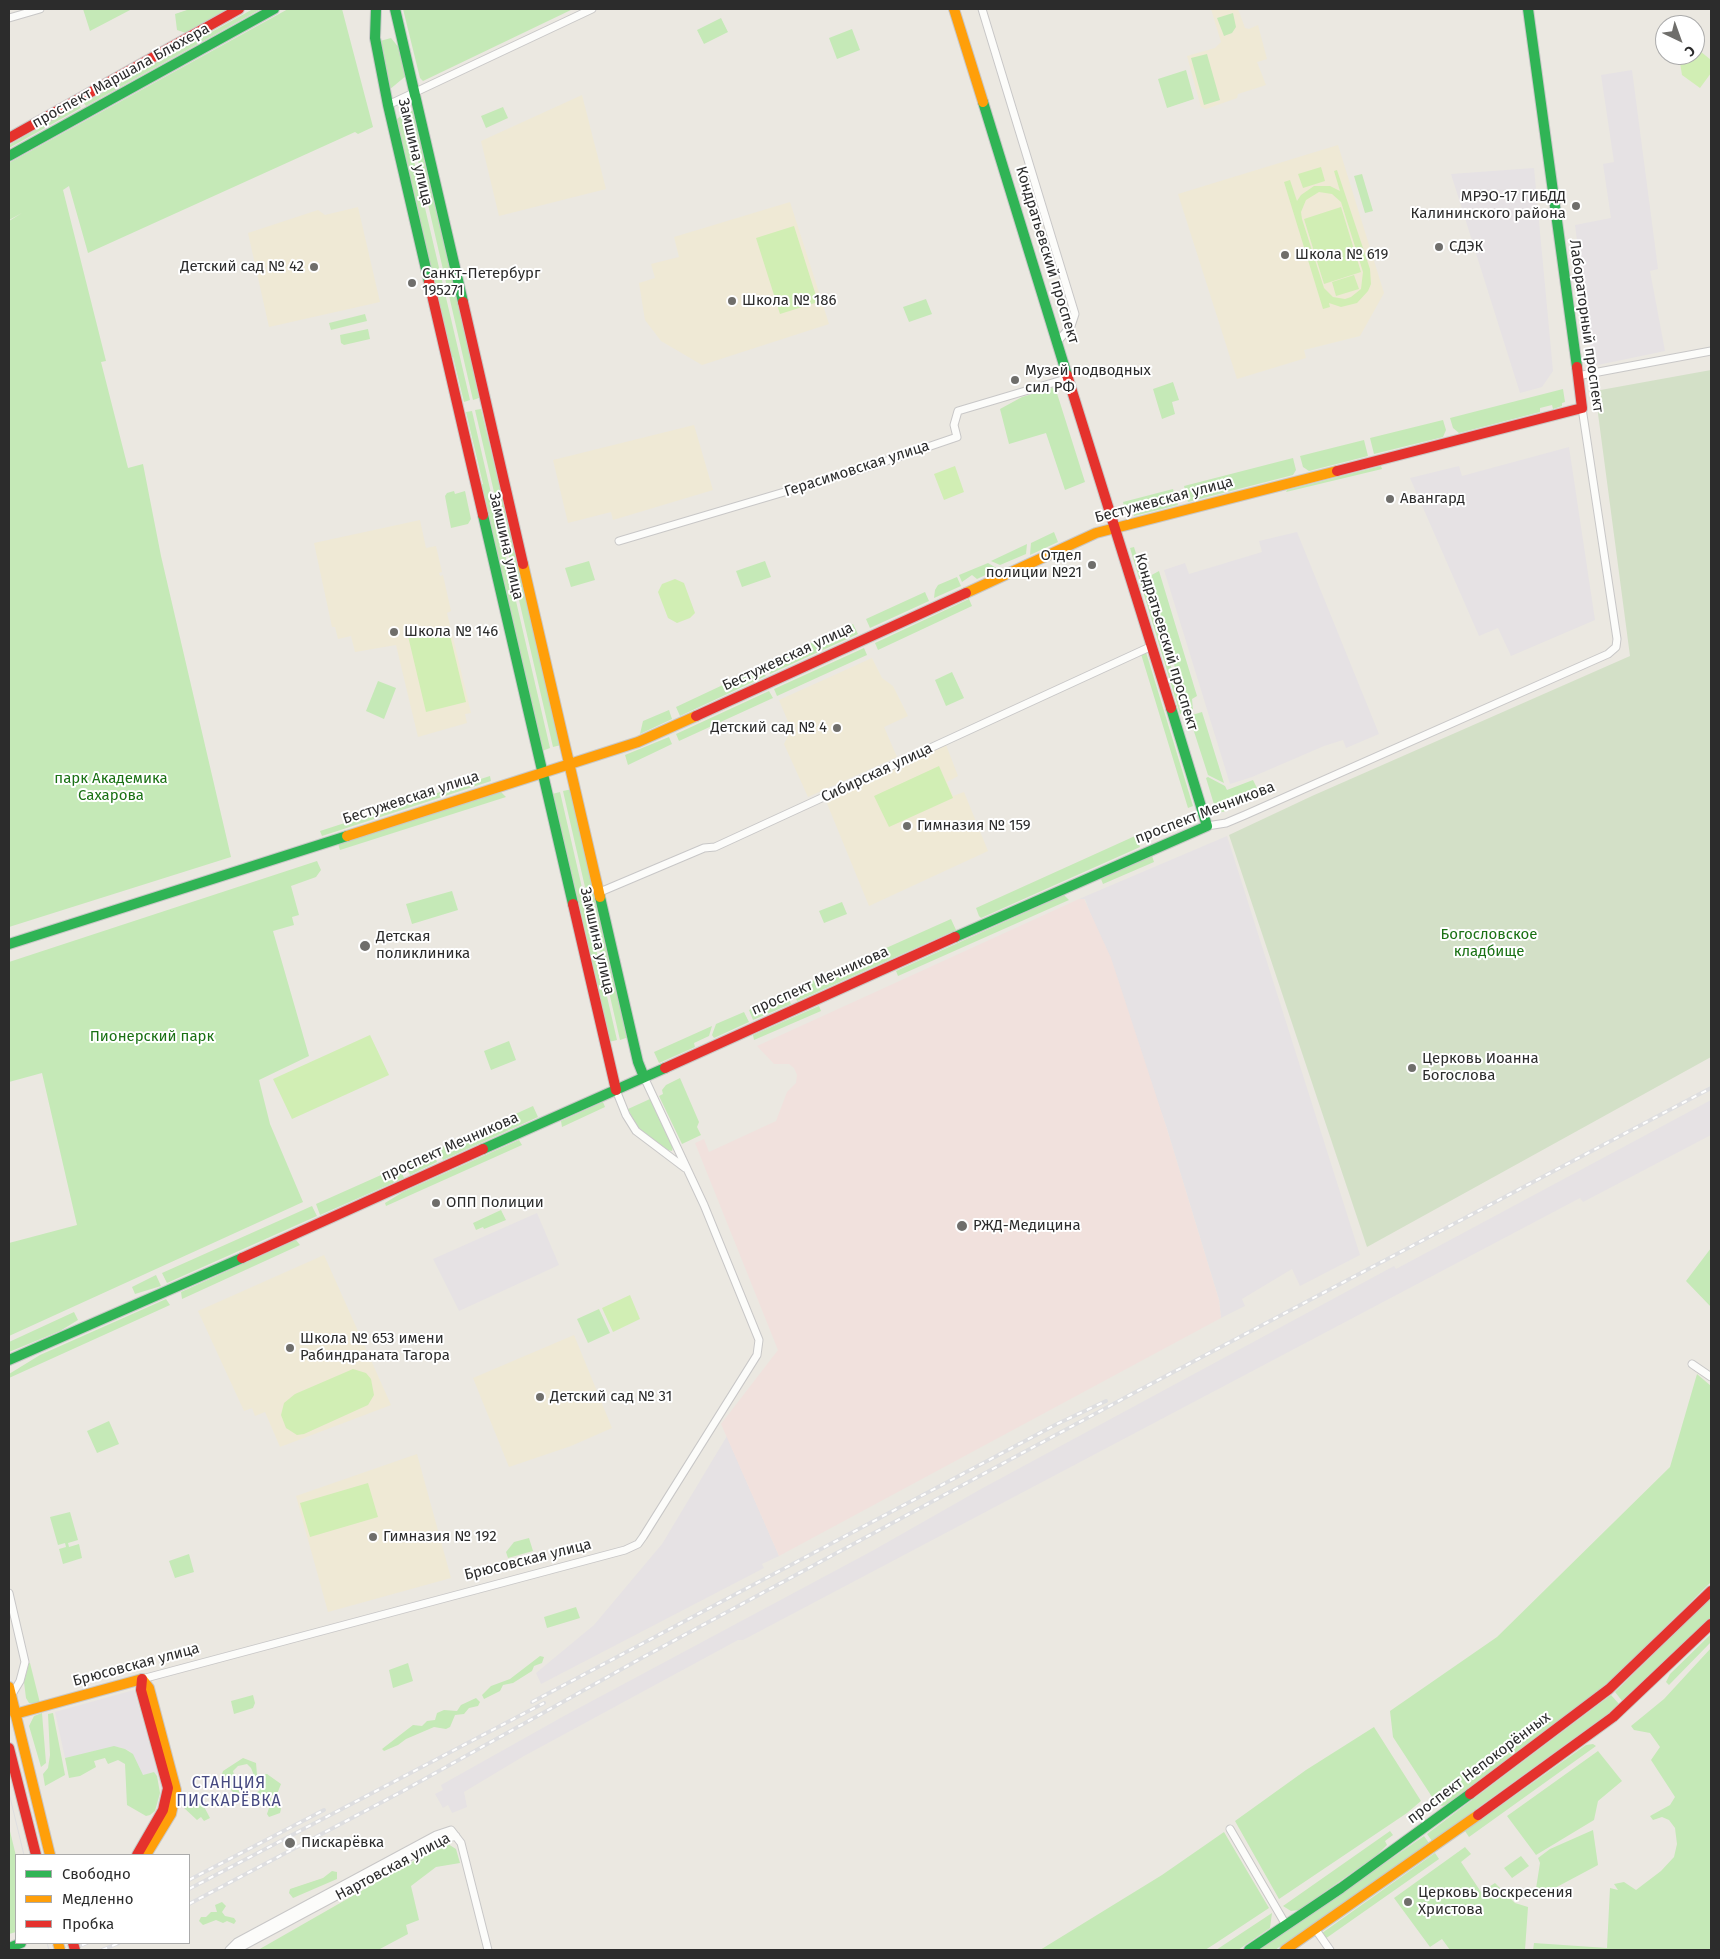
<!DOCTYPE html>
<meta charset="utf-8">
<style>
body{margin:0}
#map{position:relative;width:1720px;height:1959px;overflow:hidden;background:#ebe8e1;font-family:"Fira Sans",sans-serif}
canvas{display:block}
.frame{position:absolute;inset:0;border:10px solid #2c2c2c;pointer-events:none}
.legend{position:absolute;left:15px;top:1854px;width:175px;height:90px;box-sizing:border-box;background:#fff;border:1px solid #ababab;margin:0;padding:6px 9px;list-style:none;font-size:15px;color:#2c2c2c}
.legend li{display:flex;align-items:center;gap:10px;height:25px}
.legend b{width:25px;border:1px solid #ababab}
.north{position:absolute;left:1655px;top:15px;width:50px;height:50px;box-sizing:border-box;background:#fff;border:1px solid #ababab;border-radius:50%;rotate:138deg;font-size:14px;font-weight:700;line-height:20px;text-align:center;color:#2c2c2c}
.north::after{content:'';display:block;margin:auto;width:18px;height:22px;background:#6f6e6b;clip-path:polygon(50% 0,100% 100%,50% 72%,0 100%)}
</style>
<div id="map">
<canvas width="1720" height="1959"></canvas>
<div class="frame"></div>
<ul class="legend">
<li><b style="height:6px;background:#30b455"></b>Свободно</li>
<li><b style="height:6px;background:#ff9f0a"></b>Медленно</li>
<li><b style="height:6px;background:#e5322d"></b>Пробка</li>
</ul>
<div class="north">С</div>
</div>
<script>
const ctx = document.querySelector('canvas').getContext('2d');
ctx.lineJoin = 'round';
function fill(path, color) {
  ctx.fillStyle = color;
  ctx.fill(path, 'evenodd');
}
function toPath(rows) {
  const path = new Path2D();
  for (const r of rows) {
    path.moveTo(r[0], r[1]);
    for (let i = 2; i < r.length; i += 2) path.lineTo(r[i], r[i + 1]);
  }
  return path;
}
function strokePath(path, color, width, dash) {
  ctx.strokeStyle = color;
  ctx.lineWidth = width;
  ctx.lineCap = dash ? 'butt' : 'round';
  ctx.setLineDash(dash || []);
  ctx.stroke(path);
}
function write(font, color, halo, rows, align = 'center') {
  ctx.font = font + ' "Fira Sans",sans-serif';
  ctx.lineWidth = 4;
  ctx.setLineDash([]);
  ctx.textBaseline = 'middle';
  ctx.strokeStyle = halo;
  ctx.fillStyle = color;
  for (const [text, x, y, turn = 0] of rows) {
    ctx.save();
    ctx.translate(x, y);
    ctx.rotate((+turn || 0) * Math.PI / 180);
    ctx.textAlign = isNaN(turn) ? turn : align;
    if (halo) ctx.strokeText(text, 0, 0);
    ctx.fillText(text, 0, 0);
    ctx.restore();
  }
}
fill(toPath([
 [1632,70,1658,269,1650,271,1665,351,1593,366,1575,225,1611,218,1603,164,1614,162,1601,75],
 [1534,168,1553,371,1542,387,1520,393,1451,174],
 [1569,447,1595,620,1511,656,1498,628,1479,636,1410,478,1459,466,1462,476],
 [1297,532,1379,734,1346,748,1343,740,1324,746,1252,777,1230,784,1164,570,1185,563,1189,574,1262,552,1259,541],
 [1227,836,1360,1255,1300,1286,1292,1269,1242,1299,1245,1306,1221,1318,1219,1300,1167,1129,1085,899,1079,899],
 [1711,1100,1711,1135,1583,1202,1580,1198,743,1640,738,1640,524,1756,464,1792,467,1807,452,1813,448,1805,443,1808,435,1794,443,1790,441,1785,564,1716,872,1551,981,1489,1394,1266,1396,1269],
 [537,1213,559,1265,459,1311,433,1259],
 [727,1436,779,1556,762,1564,764,1568,541,1684,536,1673,594,1625,662,1544],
 [134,1690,158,1774,142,1779,130,1751,119,1747,65,1758,55,1712]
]), '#e6e2e4');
fill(toPath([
 [1211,9,1238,9,1245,28,1249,29,1258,25,1267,59,1257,62,1266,85,1238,94,1237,98,1206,109,1201,107,1187,56,1215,48,1221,42],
 [582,95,606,189,499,216,481,141],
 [1338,145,1384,293,1360,336,1304,350,1306,358,1237,379,1178,194],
 [790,202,829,324,702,365,661,341,645,320,639,283,655,278,651,264,679,257,674,237],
 [358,207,380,302,269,327,248,233,318,210,325,215],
 [694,425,713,490,613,520,611,512,568,523,553,460],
 [420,520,426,548,436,546,442,572,439,573,440,576,443,575,451,611,447,613,471,713,465,714,467,723,418,737,396,645,355,652,351,636,338,639,335,627,332,627,314,543],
 [872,658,882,678,893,686,908,716,884,727,897,757,808,797,784,744,791,729,779,700],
 [946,745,958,776,947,782,953,796,964,792,988,851,869,906,826,801],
 [324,1255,391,1405,280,1447,265,1412,255,1416,252,1408,244,1411,198,1311],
 [574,1335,612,1428,571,1446,509,1467,473,1378],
 [417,1454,451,1578,328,1612,296,1496]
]), '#efe9d5');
fill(toPath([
 [1079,899,1084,899,1111,958,1167,1129,1219,1300,1221,1318,779,1556,721,1424,778,1350,695,1143,704,1139,709,1152,776,1121,787,1092,796,1083,797,1075,794,1068,789,1064,774,1064,757,1046]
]), '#f1e1dd');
fill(toPath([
 [83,9,132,9,90,31],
 [190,9,230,9,186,33,177,30,175,14],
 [253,9,261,9,86,106,84,103],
 [288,9,342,9,373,127,358,134,355,132,88,253,69,186,63,190,106,361,101,362,128,468,143,464,161,556,231,857,9,927,9,221,22,213,9,220,9,163],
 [403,9,573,9,423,81,420,78],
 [1233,13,1236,27,1232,33,1224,36,1217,18],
 [721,18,728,32,704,44,697,30],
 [852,29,860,50,837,59,829,38],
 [391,38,400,49,407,75,389,90,380,41],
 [1207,54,1220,100,1204,105,1191,58],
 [1186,70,1194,99,1167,108,1158,79],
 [79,105,81,108,9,148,9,145],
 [503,107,508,118,486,128,481,116],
 [414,110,471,351,469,352,479,398,473,400,407,113],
 [403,114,470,400,464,402,453,357,451,357,396,120],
 [1362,174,1373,211,1365,213,1354,176],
 [926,299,932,314,909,322,903,307],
 [365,314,367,321,331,330,329,323],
 [368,329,370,339,344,345,341,343,340,335],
 [1173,382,1179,400,1172,402,1175,414,1162,419,1153,389],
 [1055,387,1085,482,1065,490,1046,433,1009,444,1000,409,1022,397],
 [1563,389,1565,402,1562,403,1562,406,1553,409,1552,405,1540,408,1540,412,1459,433,1453,428,1450,418],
 [481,409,498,480,500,480,561,745,553,747,475,410],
 [472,411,550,748,542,751,480,485,483,484,466,412],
 [1443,420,1446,430,1443,437,1374,454,1370,438],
 [1364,440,1368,456,1309,471,1303,467,1300,456],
 [1293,458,1296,470,1293,475,1188,502,1184,486],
 [1381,466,1382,469,1286,492,1287,490],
 [1173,489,1178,505,1134,516,1132,511,1126,512,1123,502],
 [454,491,455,494,465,491,471,519,468,524,451,528,445,496,447,493],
 [1054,532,1058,542,1030,555,1031,543],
 [1027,544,1026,554,1000,565,991,561],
 [1134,547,1185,712,1180,714,1130,548],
 [589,561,595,580,571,587,565,568],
 [765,561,771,577,742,587,736,571],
 [988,563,998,569,977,579,972,575,962,582,959,575],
 [1159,571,1197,696,1192,699,1193,710,1187,712,1183,698,1186,697,1182,688,1180,688,1166,631,1163,632,1150,582,1148,582,1146,578],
 [957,577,961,586,934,598,935,590,938,585],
 [925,592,929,601,870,628,866,619],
 [969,599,972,606,878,650,875,643],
 [853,624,858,634,770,674,766,664],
 [864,648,867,655,777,696,774,689],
 [1146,652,1193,806,1188,808,1141,654],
 [759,668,766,676,680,716,676,707],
 [952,672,964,698,946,706,935,680],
 [378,681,396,688,384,719,366,711],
 [769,691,773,698,679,741,676,734],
 [669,710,672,719,640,734,643,721],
 [1202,712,1224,783,1208,775,1189,716],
 [669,737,672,744,628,765,625,755],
 [490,776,491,781,322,836,320,831],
 [1208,777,1225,786,1227,790,1253,780,1261,796,1223,812,1216,811,1206,778],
 [572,789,629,1037,620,1040,563,791],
 [501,792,506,797,340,850,338,844],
 [560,792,617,1040,609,1042,552,794],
 [1135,836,1140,847,981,918,979,916,976,908],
 [1152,856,1154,862,1103,884,1101,879],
 [317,861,321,870,316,877,291,886,299,915,292,917,294,925,273,931,309,1056,259,1080,270,1124,303,1202,9,1336,9,1243,77,1225,42,1073,9,1082,9,962],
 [452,891,458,910,412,924,406,904],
 [1064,895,1069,900,898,976,896,971],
 [842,902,847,914,824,923,819,911],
 [951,919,956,930,797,1001,792,990],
 [786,993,791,1004,753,1020,749,1010],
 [819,1006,821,1011,754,1040,753,1035],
 [744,1012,749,1022,714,1038,712,1035,716,1024],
 [712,1026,709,1036,694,1043,695,1047,659,1063,654,1052],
 [509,1041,516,1060,491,1070,484,1051],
 [680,1078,699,1122,697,1127,701,1135,682,1144,659,1096,663,1094,662,1090,666,1085],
 [650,1099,673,1147,672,1151,668,1150,638,1129,628,1109],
 [603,1102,605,1107,562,1127,561,1121],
 [533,1106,538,1117,443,1160,438,1149],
 [519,1140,522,1145,386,1206,385,1203,403,1192],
 [433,1151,437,1162,410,1175,405,1164],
 [399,1167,404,1178,320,1215,316,1204],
 [312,1206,317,1216,167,1283,162,1273],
 [501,1210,506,1220,484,1229,483,1227,476,1230,473,1223],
 [296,1240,300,1245,182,1299,181,1292],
 [1711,1248,1711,1307,1686,1281],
 [156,1275,161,1286,135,1294,132,1287],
 [166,1299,170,1305,9,1378,9,1374,40,1355],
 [599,1309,610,1333,588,1343,577,1319],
 [74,1312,78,1320,60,1331,9,1352,9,1342],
 [1697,1374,1711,1386,1711,1582,1608,1683,1449,1804,1442,1806,1436,1803,1393,1737,1390,1711,1497,1637,1670,1467],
 [109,1421,119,1444,97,1453,87,1431],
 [70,1512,78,1540,68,1543,69,1547,79,1544,82,1558,63,1564,59,1549,66,1547,65,1543,58,1545,50,1517],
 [529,1538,533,1551,508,1558,506,1552,514,1542],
 [189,1554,194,1572,175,1578,169,1561],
 [1711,1598,1711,1618,1623,1702,1615,1692],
 [576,1607,580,1618,547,1628,544,1617],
 [1711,1634,1711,1642,1669,1685,1666,1682,1670,1674],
 [1711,1648,1711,1950,1533,1950,1534,1943,1607,1948,1610,1888,1618,1890,1614,1884,1624,1882,1636,1890,1661,1871,1674,1857,1677,1844,1675,1828,1669,1820,1662,1817,1653,1820,1650,1816,1670,1805,1675,1797,1651,1760,1660,1747,1650,1733,1634,1730,1631,1726,1664,1699],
 [540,1656,544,1657,542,1663,534,1666,532,1671,513,1683,503,1685,500,1691,484,1699,482,1695,491,1686,510,1679],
 [29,1663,30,1663,40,1703,29,1703,26,1698,24,1682],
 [408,1663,413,1681,393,1688,389,1670],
 [253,1695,255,1703,253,1708,234,1714,231,1701],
 [1611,1695,1620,1705,1432,1841,1427,1834],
 [476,1698,480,1702,478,1706,469,1708,464,1714,455,1715,450,1727,446,1729,434,1727,406,1739,398,1745,384,1751,382,1749,413,1725,422,1726,427,1721,435,1720,437,1713,444,1710,457,1711,461,1705],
 [42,1713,46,1763,41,1767,29,1726,34,1716],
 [53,1713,65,1775,45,1786,43,1774,48,1768,50,1755,48,1714],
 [1374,1727,1421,1801,1407,1813,1279,1899,1235,1821,1306,1770],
 [1593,1744,1596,1746,1469,1837,1465,1831,1586,1745],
 [114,1746,125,1749,133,1754,143,1775,154,1772,157,1776,160,1793,155,1811,150,1815,146,1816,127,1805,125,1764,118,1760,108,1764,105,1758,94,1761,96,1767,80,1776,69,1778,65,1758],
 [1598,1751,1622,1781,1598,1801,1594,1820,1536,1855,1507,1816],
 [243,1758,256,1763,257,1775,267,1774,281,1784,277,1794,270,1796,272,1800,279,1801,281,1809,280,1813,269,1817,267,1814,269,1808,263,1804,258,1805,258,1800,253,1799,253,1795,260,1790,251,1768,247,1764,238,1766,233,1771,240,1795,237,1796,228,1787,230,1780,222,1774,223,1771],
 [199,1797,210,1818,204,1821,201,1817,197,1820,183,1807,184,1802],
 [9,1827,16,1856,16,1932,9,1934],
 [1593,1830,1598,1865,1538,1897,1535,1895,1540,1863,1538,1858,1550,1849],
 [1390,1831,1393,1835,1385,1841,1387,1845,1377,1855,1299,1910,1291,1911,1283,1906],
 [1224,1832,1269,1908,1213,1945,1205,1950,1040,1950,1162,1875],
 [1424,1836,1429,1843,1349,1900,1275,1950,1259,1950],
 [448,1844,456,1849,460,1863,436,1867,411,1886,419,1920,406,1925,408,1934,378,1950,258,1950,431,1851],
 [1465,1847,1471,1854,1461,1862,1481,1892,1495,1883,1515,1903,1528,1907,1525,1950,1450,1950,1442,1939,1430,1947,1394,1898],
 [1435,1853,1439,1859,1325,1939,1322,1933],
 [1521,1856,1529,1866,1512,1878,1504,1868],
 [332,1871,337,1872,337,1879,293,1898,289,1893,290,1889,323,1878],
 [222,1902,226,1906,222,1912,225,1916,234,1918,236,1921,234,1924,227,1921,223,1923,216,1920,203,1925,199,1921,201,1917,206,1917,211,1912,217,1912,215,1905],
 [1272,1913,1270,1928,1238,1950,1216,1950]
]), '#c5e9b7');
fill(toPath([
 [1711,370,1711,1057,1367,1247,1229,835,1312,796,1630,656,1595,391]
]), '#d3e0c7');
fill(toPath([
 [1695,47,1711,60,1711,73,1700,88,1682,75,1680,63,1686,55,1695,55],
 [1321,167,1325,181,1303,188,1298,174],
 [1337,170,1370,269,1371,284,1368,291,1357,303,1341,307,1329,303,1330,307,1323,309,1284,182,1290,180,1297,201,1301,195,1314,186,1330,186,1340,191,1334,171],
 [1319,192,1332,194,1341,202,1363,272,1361,289,1351,297,1345,299,1333,297,1324,288,1302,219,1301,212,1306,200],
 [1341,207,1361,272,1324,284,1304,219],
 [794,226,818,302,780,314,756,238],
 [1354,275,1359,289,1336,296,1332,282],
 [955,466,964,492,944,500,934,474],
 [675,579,684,583,695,613,690,618,677,623,668,618,658,592,662,584],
 [448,627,466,702,426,712,408,636],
 [939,766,953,798,889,827,874,796],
 [370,1035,389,1075,292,1119,273,1079],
 [630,1295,640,1319,613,1332,602,1308],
 [353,1369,366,1373,371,1379,374,1395,368,1405,304,1434,297,1435,286,1428,281,1415,284,1403,295,1394],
 [368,1483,378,1517,310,1537,300,1503]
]), '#d1eeb4');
const street = toPath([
 [982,9,1075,314,1071,326,1058,341],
 [9,18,40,9],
 [388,105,592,9],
 [1577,376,1711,351],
 [619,541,872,466,957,437,954,425,958,411,1069,378],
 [1207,826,1226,823,1245,815,1608,654,1616,647,1617,639,1582,408],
 [600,892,704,848,715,847,1152,646],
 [616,1090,626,1115,636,1131,685,1168],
 [1692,1364,1711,1377],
 [9,1593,25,1662,20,1681,11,1696],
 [142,1679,625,1550,638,1544,643,1537,757,1355,759,1340,704,1205,644,1077],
 [1230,1829,1286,1925],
 [1316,1930,1330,1950],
 [229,1950,237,1942,436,1835,451,1830,461,1843,488,1950],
 [236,1950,441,1840,456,1836]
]);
const fast = toPath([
 [376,9,375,38,388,105,429,282],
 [395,9,463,302],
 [1528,9,1577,367],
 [983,102,1067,375],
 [9,156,274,9],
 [483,515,573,904],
 [600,897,638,1062,644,1077],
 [955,937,1207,826,1171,708],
 [9,944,347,836],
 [483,1149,665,1068],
 [9,1360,242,1258],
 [9,1948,21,1943],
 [1249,1950,1341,1888,1470,1794]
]);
const slow = toPath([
 [954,9,983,102],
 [523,564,600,897],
 [966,593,1096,533,1337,471],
 [347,836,638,742,696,716],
 [142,1679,149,1688,176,1790,171,1814,146,1855],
 [9,1687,50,1855],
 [15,1714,142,1679],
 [1285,1950,1478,1815]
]);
const jam = toPath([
 [9,138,239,9],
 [429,282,483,515],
 [463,302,523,564],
 [1067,375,1171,708],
 [1337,471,1582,408,1577,367],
 [696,716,966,593],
 [573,904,616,1090],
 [665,1068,955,937],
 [242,1258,483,1149],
 [9,1748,36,1855],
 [1470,1794,1609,1689,1711,1591],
 [1478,1815,1613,1717,1711,1624],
 [137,1855,163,1810,168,1788,141,1690,142,1679]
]);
strokePath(street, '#c8c7c7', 9);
strokePath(fast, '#c8c7c7', 12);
strokePath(slow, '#c8c7c7', 12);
strokePath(jam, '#c8c7c7', 12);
strokePath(street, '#fcfcfa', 7);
strokePath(fast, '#30b455', 10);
strokePath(slow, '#ff9f0a', 10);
strokePath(jam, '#e5322d', 10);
strokePath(toPath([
 [9,1793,24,1855],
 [47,1943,49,1950]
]), '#dedee0', 1);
const rail = toPath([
 [532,1702,1057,1424,1106,1401],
 [189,1880,324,1810],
 [189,1889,544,1703],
 [189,1904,403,1791,638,1660,1130,1395,1711,1088],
 [82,1945,87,1943],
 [102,1950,119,1943]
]);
strokePath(rail, '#dedee0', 4);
strokePath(rail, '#fff', 2, [5.5]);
const slowBridge = toPath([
 [58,1943,60,1950]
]);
const jamBridge = toPath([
 [73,1943,75,1950]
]);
strokePath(slowBridge, '#c6c5c2', 12, []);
strokePath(jamBridge, '#c6c5c2', 12, []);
strokePath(slowBridge, '#ff9f0a', 10);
strokePath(jamBridge, '#e5322d', 10);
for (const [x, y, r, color] of [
 [1576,206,5,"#6f6e6b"],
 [1439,247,5,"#6f6e6b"],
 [1285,255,5,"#6f6e6b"],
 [314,267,5,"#6f6e6b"],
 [412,283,5,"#6f6e6b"],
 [732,301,5,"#6f6e6b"],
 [1015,380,5,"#6f6e6b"],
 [1390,499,5,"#6f6e6b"],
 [1092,565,5,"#6f6e6b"],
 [394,632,5,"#6f6e6b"],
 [837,728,5,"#6f6e6b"],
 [907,826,5,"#6f6e6b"],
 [365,946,6,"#6f6e6b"],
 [1412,1068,5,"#6f6e6b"],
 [436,1203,5,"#6f6e6b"],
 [962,1226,6,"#6f6e6b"],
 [290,1348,5,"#6f6e6b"],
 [540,1397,5,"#6f6e6b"],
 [373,1537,5,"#6f6e6b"],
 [290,1843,6,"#6f6e6b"],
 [1408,1902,5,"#6f6e6b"]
]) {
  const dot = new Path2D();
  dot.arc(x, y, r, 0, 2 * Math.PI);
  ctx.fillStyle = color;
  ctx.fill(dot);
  strokePath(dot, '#fff', 2);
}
write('15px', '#2c2c2c', '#fff', [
 ["проспект Маршала Блюхера",121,76,-29],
 ["Замшина улица",415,152,77],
 ["Кондратьевский проспект",1047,255,73],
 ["Лабораторный проспект",1586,326,82],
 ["Герасимовская улица",857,469,-18],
 ["Бестужевская улица",1164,500,-15],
 ["Замшина улица",506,546,77],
 ["Кондратьевский проспект",1166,642,73],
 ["Бестужевская улица",788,657,-25],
 ["Сибирская улица",877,773,-25],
 ["Бестужевская улица",411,798,-18],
 ["проспект Мечникова",1205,813,-21],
 ["Замшина улица",597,941,77],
 ["проспект Мечникова",820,981,-24],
 ["проспект Мечникова",450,1147,-24],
 ["Брюсовская улица",528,1560,-14],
 ["Брюсовская улица",136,1665,-15],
 ["проспект Непокорённых",1479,1768,-37],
 ["Нартовская улица",393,1867,-28]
]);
write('15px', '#2c2c2c', '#fff', [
 ["МРЭО-17 ГИБДД",1566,197,"right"],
 ["Калининского района",1566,214,"right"],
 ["СДЭК",1449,247],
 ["Школа № 619",1295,255],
 ["Детский сад № 42",304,267,"right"],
 ["Санкт-Петербург",422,274],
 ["195271",422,291],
 ["Школа № 186",742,301],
 ["Музей подводных",1025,371],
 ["сил РФ",1025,388],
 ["Авангард",1400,499],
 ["Отдел",1082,556,"right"],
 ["полиции №21",1082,573,"right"],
 ["Школа № 146",404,632],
 ["Детский сад № 4",827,728,"right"],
 ["Гимназия № 159",917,826],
 ["Детская",376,937],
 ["поликлиника",376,954],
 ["Церковь Иоанна",1422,1059],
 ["Богослова",1422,1076],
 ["ОПП Полиции",446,1203],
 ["РЖД-Медицина",973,1226],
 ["Школа № 653 имени",300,1339],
 ["Рабиндраната Тагора",300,1356],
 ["Детский сад № 31",550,1397],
 ["Гимназия № 192",383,1537],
 ["Пискарёвка",301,1843],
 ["Церковь Воскресения",1418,1893],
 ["Христова",1418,1910]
], 'left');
write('15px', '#1a7114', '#fff', [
 ["парк Академика",111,779],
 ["Сахарова",111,796],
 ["Богословское",1489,935],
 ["кладбище",1489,952],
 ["Пионерский парк",152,1037]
]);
ctx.letterSpacing = '1px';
write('16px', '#474a81', '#fff', [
 ["СТАНЦИЯ",229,1784],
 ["ПИСКАРЁВКА",229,1802]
]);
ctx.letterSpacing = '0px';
</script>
